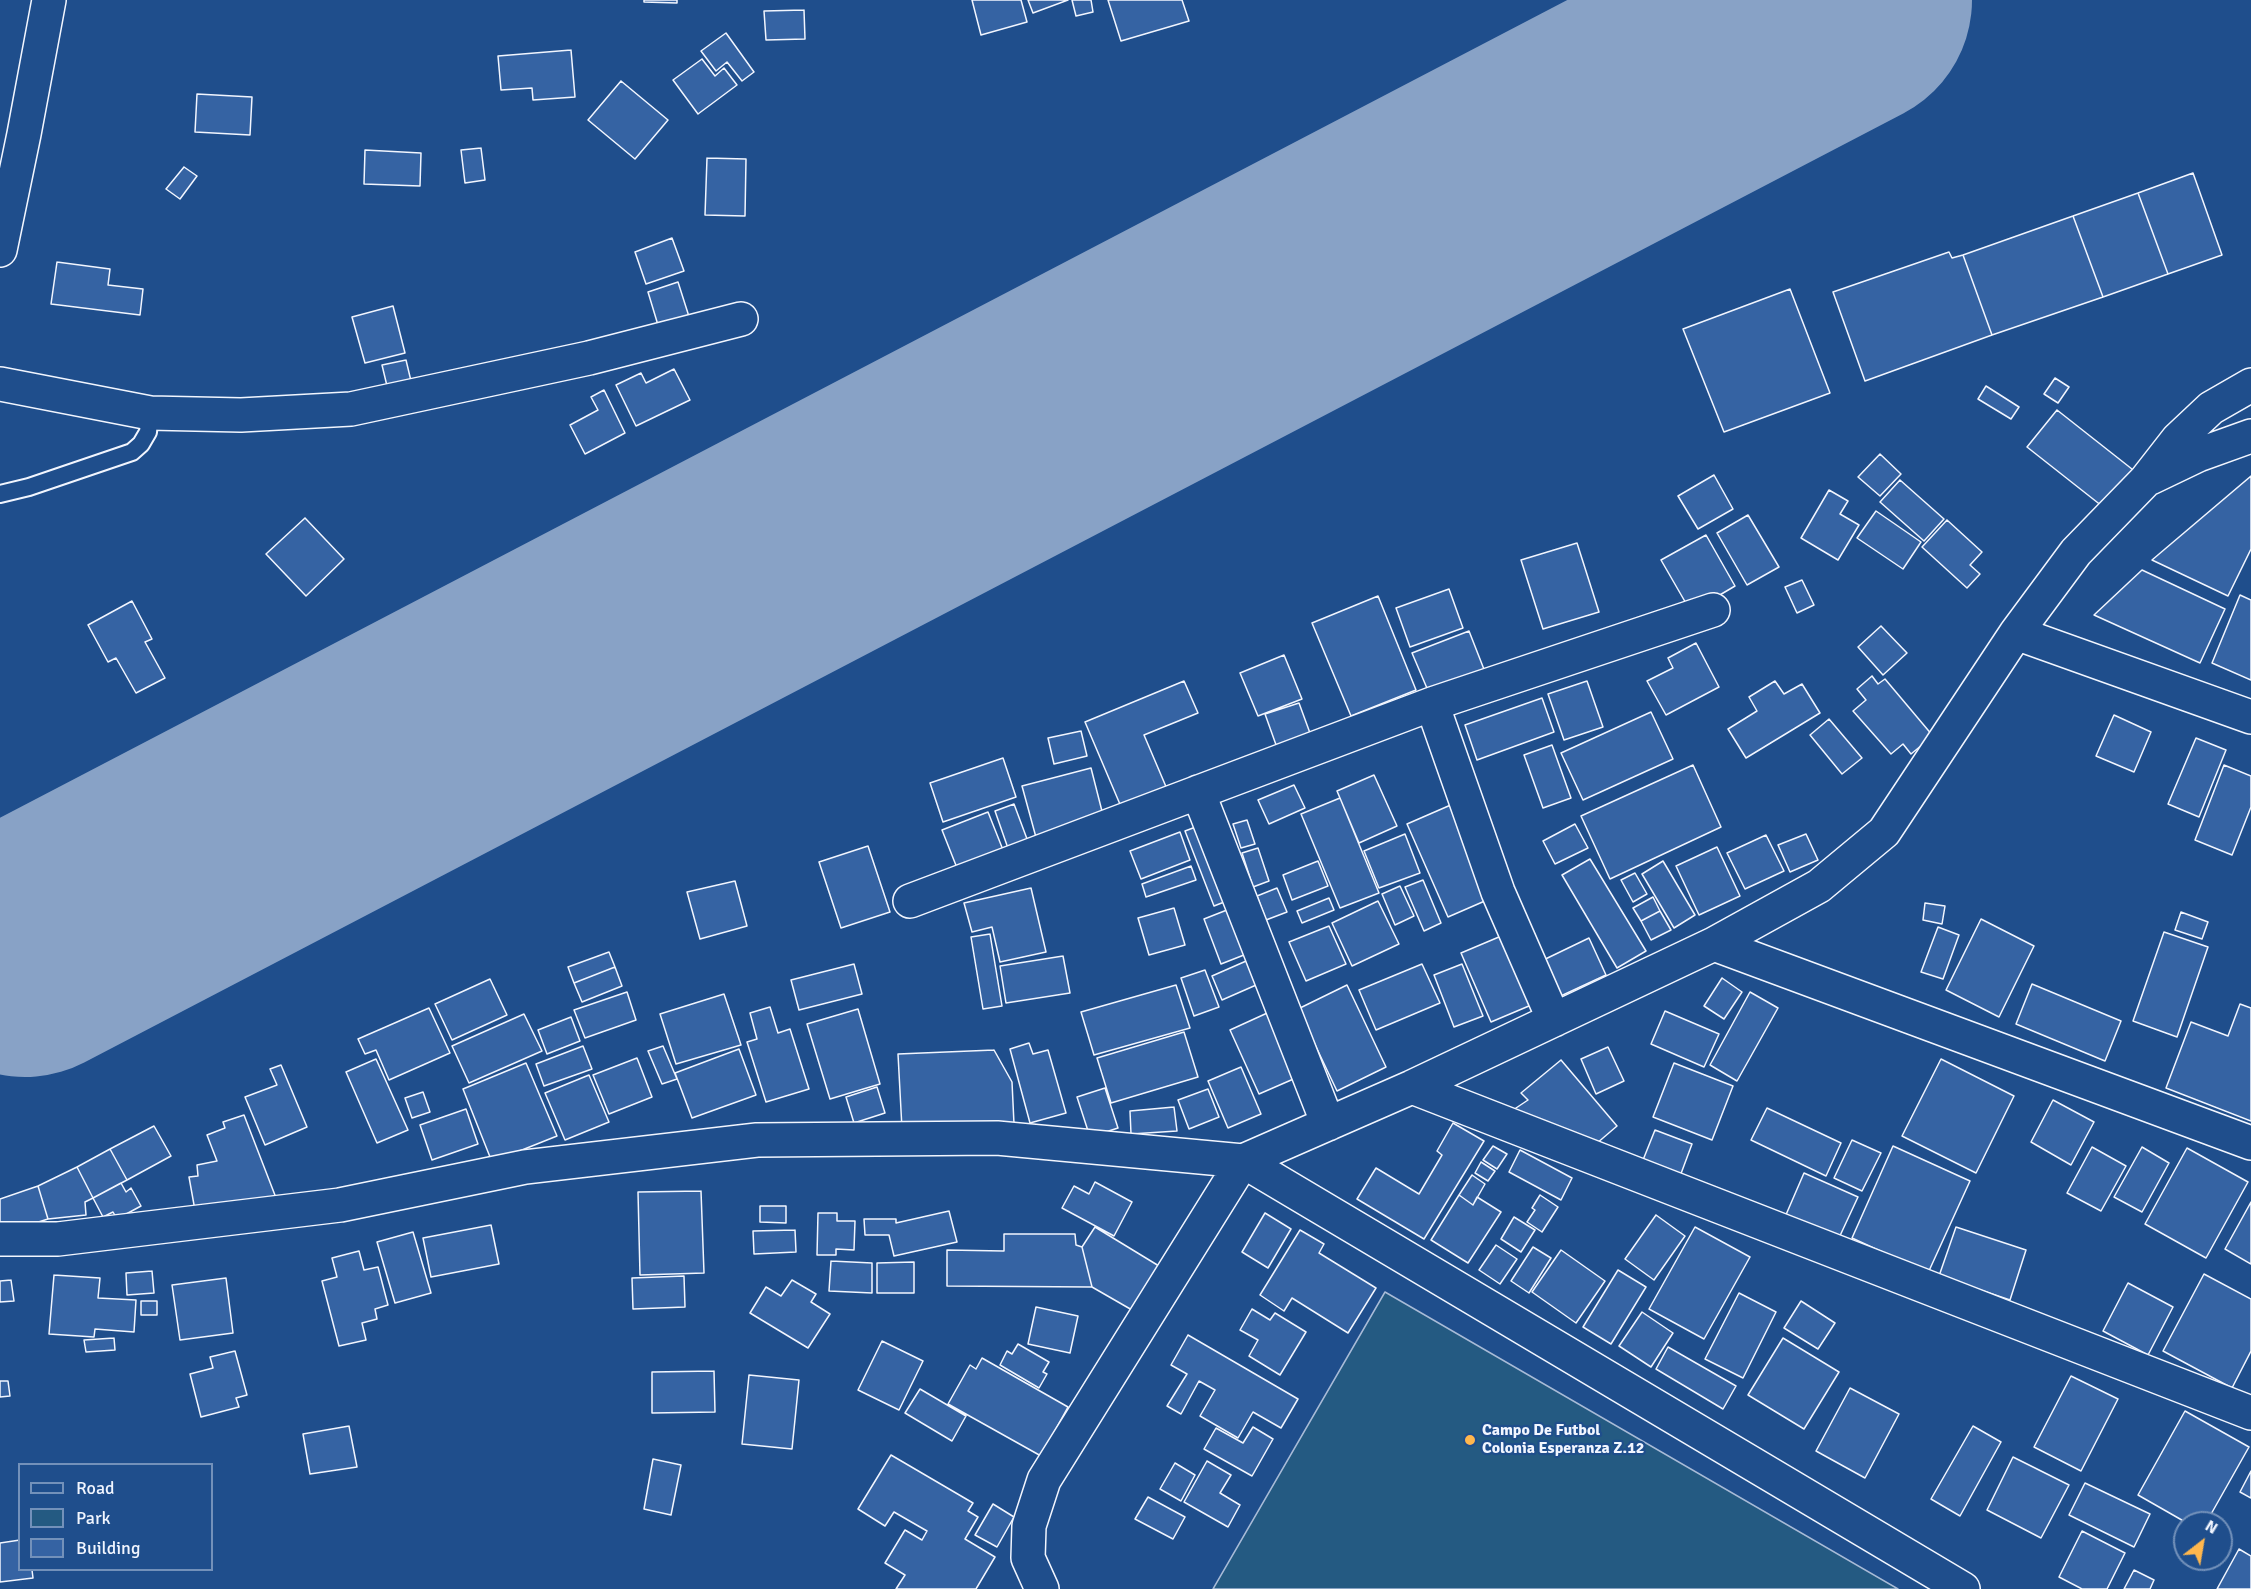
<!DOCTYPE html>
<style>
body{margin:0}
#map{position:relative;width:2251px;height:1589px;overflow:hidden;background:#1f4e8c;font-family:Signika,sans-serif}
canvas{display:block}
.legend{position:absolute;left:18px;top:1463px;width:195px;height:108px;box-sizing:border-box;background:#1f4e8c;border:2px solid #7391ba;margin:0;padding:8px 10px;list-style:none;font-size:18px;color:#f2f6ff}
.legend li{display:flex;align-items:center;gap:12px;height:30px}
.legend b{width:30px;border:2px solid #7391ba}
.north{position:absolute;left:2173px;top:1511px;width:60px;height:60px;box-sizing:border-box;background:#1f4e8c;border:2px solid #7391ba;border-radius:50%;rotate:31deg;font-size:16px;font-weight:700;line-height:24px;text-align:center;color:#f2f6ff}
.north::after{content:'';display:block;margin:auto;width:21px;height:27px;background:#ffb74d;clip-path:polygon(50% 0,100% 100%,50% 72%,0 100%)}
</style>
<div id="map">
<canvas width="2251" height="1589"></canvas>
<ul class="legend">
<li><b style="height:8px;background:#1f4e8c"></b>Road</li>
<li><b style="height:16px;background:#245a82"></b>Park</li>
<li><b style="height:16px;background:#3563a3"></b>Building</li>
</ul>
<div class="north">N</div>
</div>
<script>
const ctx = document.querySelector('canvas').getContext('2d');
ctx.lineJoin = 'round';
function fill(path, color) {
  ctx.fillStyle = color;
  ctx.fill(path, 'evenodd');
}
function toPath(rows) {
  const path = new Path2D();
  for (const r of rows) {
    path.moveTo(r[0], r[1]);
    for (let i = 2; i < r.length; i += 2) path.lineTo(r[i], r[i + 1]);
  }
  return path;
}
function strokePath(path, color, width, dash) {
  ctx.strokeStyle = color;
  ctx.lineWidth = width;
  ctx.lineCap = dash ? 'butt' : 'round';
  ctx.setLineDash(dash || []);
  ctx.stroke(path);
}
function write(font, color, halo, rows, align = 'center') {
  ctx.font = font + ' Signika,sans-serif';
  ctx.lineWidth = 4.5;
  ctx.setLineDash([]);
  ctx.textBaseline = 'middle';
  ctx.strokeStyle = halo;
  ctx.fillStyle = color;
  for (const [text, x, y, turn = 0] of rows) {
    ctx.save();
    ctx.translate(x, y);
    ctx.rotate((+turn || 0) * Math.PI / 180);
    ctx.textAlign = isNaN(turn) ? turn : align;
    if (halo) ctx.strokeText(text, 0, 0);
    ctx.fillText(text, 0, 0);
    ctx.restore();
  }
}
const green = toPath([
 [1385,1292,1898,1589,1213,1589,1385,1292]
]);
fill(green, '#245a82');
strokePath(green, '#a8bbd7', 1.5);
strokePath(toPath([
 [25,949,1844,0]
]), '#88a2c6', 256);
const building = toPath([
 [644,0,677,0,677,3,644,2,644,0],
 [972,0,1021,0,1027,22,981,35,972,0],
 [1028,0,1068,0,1033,13,1028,0],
 [1072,0,1091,0,1093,12,1076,16,1072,0],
 [1108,0,1182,0,1189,21,1121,41,1108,0],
 [804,10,805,39,766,40,764,11,804,10],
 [726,33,754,72,742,81,727,62,716,71,701,51,726,33],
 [571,50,575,97,533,100,532,88,501,90,498,56,571,50],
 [702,59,715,76,724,68,737,85,698,114,673,80,702,59],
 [621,81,668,120,635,159,588,120,621,81],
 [197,94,252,97,250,135,195,132,197,94],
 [481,148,485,180,465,183,461,150,481,148],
 [365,150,421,153,420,186,364,184,365,150],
 [707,158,746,159,745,216,705,215,707,158],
 [184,167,197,176,180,199,166,189,184,167],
 [2193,173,2222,255,2168,274,2138,193,2193,173],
 [2138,193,2168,274,2103,297,2073,216,2138,193],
 [2073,216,2103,297,1992,335,1963,255,2073,216],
 [672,238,684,271,646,284,635,252,672,238],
 [1949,252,1952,258,1963,255,1992,335,1865,381,1833,292,1949,252],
 [57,262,110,269,108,285,143,289,140,315,51,304,57,262],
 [678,282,692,326,661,335,648,292,678,282],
 [1790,289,1830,393,1724,432,1683,329,1790,289],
 [393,306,405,353,365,363,352,317,393,306],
 [406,360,411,381,387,386,382,365,406,360],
 [674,369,690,400,636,426,616,385,641,373,646,383,674,369],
 [2055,378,2069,387,2058,403,2044,394,2055,378],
 [1986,386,2019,407,2011,419,1978,399,1986,386],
 [604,390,625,433,585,454,570,425,598,410,591,397,604,390],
 [2057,410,2137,473,2107,510,2027,447,2057,410],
 [1880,454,1901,474,1880,496,1858,477,1880,454],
 [1714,475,1733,509,1698,529,1678,496,1714,475],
 [2251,476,2251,549,2228,596,2152,560,2251,476],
 [1900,480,1944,519,1924,541,1880,502,1900,480],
 [1829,490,1848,501,1840,514,1859,525,1838,560,1801,538,1829,490],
 [1876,511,1921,542,1903,569,1857,538,1876,511],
 [1748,515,1779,567,1747,585,1717,533,1748,515],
 [305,518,344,559,306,596,266,554,305,518],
 [1947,520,1982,552,1970,565,1980,574,1967,588,1922,547,1947,520],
 [1706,535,1735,586,1691,612,1661,560,1706,535],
 [1577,543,1599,612,1543,629,1521,560,1577,543],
 [2142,570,2225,609,2200,663,2094,615,2142,570],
 [1802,580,1814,605,1797,613,1785,587,1802,580],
 [1449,589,1463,628,1410,647,1396,608,1449,589],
 [2240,595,2251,600,2251,680,2212,663,2240,595],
 [1378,596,1416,690,1351,716,1312,623,1378,596],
 [132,601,152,639,145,642,165,678,136,693,116,658,108,662,88,625,132,601],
 [1881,626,1907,653,1883,675,1858,647,1881,626],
 [1469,631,1487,677,1432,700,1412,653,1469,631],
 [1696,643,1719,687,1666,715,1647,681,1673,668,1668,658,1696,643],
 [1284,655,1302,699,1258,716,1240,673,1284,655],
 [1872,676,1878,684,1885,679,1933,736,1911,754,1903,744,1891,754,1853,711,1866,700,1857,689,1872,676],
 [1184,681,1198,713,1144,735,1167,789,1122,809,1085,722,1184,681],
 [1587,681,1603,727,1564,740,1548,694,1587,681],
 [1775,681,1784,694,1802,684,1820,713,1746,758,1728,729,1757,711,1749,697,1775,681],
 [1542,698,1554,732,1477,760,1465,725,1542,698],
 [1299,703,1314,744,1280,756,1265,714,1299,703],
 [1651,712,1673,759,1583,800,1561,753,1651,712],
 [2114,715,2151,732,2134,772,2096,756,2114,715],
 [1829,719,1862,758,1842,774,1810,735,1829,719],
 [1081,731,1087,756,1054,764,1048,738,1081,731],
 [2196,738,2226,750,2199,817,2168,804,2196,738],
 [1552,745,1571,798,1543,808,1524,755,1552,745],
 [1003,758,1016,797,943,822,930,783,1003,758],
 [1693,765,1721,827,1610,879,1581,816,1693,765],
 [2224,765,2251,776,2251,807,2232,855,2195,840,2224,765],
 [1091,768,1105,823,1037,841,1022,786,1091,768],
 [1374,775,1397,826,1359,843,1337,791,1374,775],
 [1294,785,1305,808,1269,824,1258,800,1294,785],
 [1340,798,1379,893,1340,908,1301,814,1340,798],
 [1014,804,1030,847,1010,854,995,811,1014,804],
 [1453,804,1494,897,1448,917,1407,824,1453,804],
 [988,812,1005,855,959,873,942,830,988,812],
 [1247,820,1255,844,1241,848,1233,824,1247,820],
 [1209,822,1237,897,1214,906,1185,831,1209,822],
 [1575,824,1588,848,1555,864,1543,841,1575,824],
 [1180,832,1190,860,1141,879,1130,851,1180,832],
 [1405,834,1420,873,1379,888,1364,851,1405,834],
 [1806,834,1818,860,1790,872,1778,845,1806,834],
 [1766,835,1784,871,1745,889,1727,853,1766,835],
 [868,846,890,912,841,928,819,862,868,846],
 [1717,847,1740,896,1699,915,1676,866,1717,847],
 [1258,848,1269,881,1253,887,1242,853,1258,848],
 [1590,859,1646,951,1617,968,1562,875,1590,859],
 [1318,861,1328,886,1292,900,1283,875,1318,861],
 [1663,861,1695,915,1674,928,1642,874,1663,861],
 [1191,866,1196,880,1146,897,1142,884,1191,866],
 [1635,873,1647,894,1633,902,1621,880,1635,873],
 [1423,880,1441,923,1424,931,1405,887,1423,880],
 [735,881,747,926,700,939,687,892,735,881],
 [1400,886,1414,916,1395,925,1382,894,1400,886],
 [1031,888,1046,952,1000,962,992,927,972,932,964,903,1031,888],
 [1277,888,1287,912,1266,920,1257,896,1277,888],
 [1653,897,1660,911,1641,921,1633,908,1653,897],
 [1329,898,1334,910,1302,923,1297,911,1329,898],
 [1378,901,1399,944,1352,966,1332,923,1378,901],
 [1925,903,1945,906,1942,924,1923,920,1925,903],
 [1174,908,1185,945,1149,955,1138,918,1174,908],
 [1232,908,1249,953,1221,964,1204,919,1232,908],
 [1660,911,1671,930,1651,940,1641,921,1660,911],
 [2181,912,2208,922,2202,939,2175,930,2181,912],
 [1981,919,2034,946,1999,1017,1946,990,1981,919],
 [1329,926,1346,964,1306,981,1289,942,1329,926],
 [1938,927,1959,935,1943,979,1921,972,1938,927],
 [2164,932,2208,947,2177,1037,2133,1021,2164,932],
 [990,934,1002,1006,983,1009,971,937,990,934],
 [1506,934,1536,1003,1491,1022,1461,953,1506,934],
 [1589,938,1606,975,1550,1001,1533,965,1589,938],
 [609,952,615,967,574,983,568,967,609,952],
 [1063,956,1070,993,1006,1003,1000,966,1063,956],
 [1253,958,1263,982,1222,1000,1212,976,1253,958],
 [854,964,862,994,799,1010,791,980,854,964],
 [1422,964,1440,1003,1376,1030,1359,990,1422,964],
 [1462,964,1483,1016,1454,1027,1434,975,1462,964],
 [615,967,622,986,582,1002,574,983,615,967],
 [1205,970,1219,1007,1194,1016,1181,978,1205,970],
 [1722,978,1742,992,1724,1019,1704,1006,1722,978],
 [490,979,507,1015,452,1040,435,1004,490,979],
 [2032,984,2121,1021,2105,1061,2016,1024,2032,984],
 [1176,985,1190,1028,1094,1055,1081,1012,1176,985],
 [1347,985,1386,1067,1337,1091,1298,1009,1347,985],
 [627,992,636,1020,585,1038,574,1010,627,992],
 [1750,992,1778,1008,1737,1081,1710,1065,1750,992],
 [724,994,741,1045,676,1064,660,1014,724,994],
 [2240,1004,2251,1008,2251,1121,2166,1088,2191,1022,2228,1036,2240,1004],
 [770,1007,778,1033,790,1029,809,1089,766,1102,747,1042,757,1039,750,1013,770,1007],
 [429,1008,450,1053,389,1080,376,1050,365,1054,358,1039,429,1008],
 [858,1009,880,1084,830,1099,807,1024,858,1009],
 [1276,1009,1305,1074,1259,1094,1230,1030,1276,1009],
 [1665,1011,1719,1034,1704,1067,1651,1044,1665,1011],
 [524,1014,542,1051,469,1083,452,1046,524,1014],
 [571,1017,580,1041,547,1054,538,1030,571,1017],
 [1184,1032,1198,1077,1111,1103,1097,1058,1184,1032],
 [1029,1043,1033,1054,1048,1050,1066,1113,1030,1123,1010,1049,1029,1043],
 [583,1046,592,1069,544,1086,536,1064,583,1046],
 [663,1046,677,1079,662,1084,648,1051,663,1046],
 [1608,1047,1624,1081,1596,1094,1581,1059,1608,1047],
 [739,1049,756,1095,692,1118,675,1073,739,1049],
 [994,1050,1012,1082,1014,1124,902,1129,898,1054,994,1050],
 [637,1058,652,1097,609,1114,593,1075,637,1058],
 [376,1059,408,1130,377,1143,346,1072,376,1059],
 [1941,1059,2014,1096,1976,1173,1902,1136,1941,1059],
 [1561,1060,1617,1126,1589,1150,1510,1112,1528,1100,1521,1093,1561,1060],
 [526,1063,557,1136,492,1162,463,1089,526,1063],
 [1674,1063,1733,1086,1712,1140,1653,1117,1674,1063],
 [281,1065,307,1127,265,1145,245,1097,277,1085,270,1069,281,1065],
 [1241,1067,1261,1114,1228,1128,1208,1081,1241,1067],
 [589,1075,609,1122,565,1140,545,1093,589,1075],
 [877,1087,885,1113,854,1123,846,1097,877,1087],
 [1105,1088,1118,1128,1090,1137,1077,1097,1105,1088],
 [1208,1089,1219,1117,1189,1129,1178,1100,1208,1089],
 [423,1092,430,1112,412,1118,405,1098,423,1092],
 [2053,1100,2094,1122,2071,1165,2031,1142,2053,1100],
 [1174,1107,1177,1131,1131,1134,1130,1111,1174,1107],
 [1767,1108,1841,1143,1826,1176,1751,1140,1767,1108],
 [466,1109,478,1144,432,1160,420,1125,466,1109],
 [244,1115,278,1203,196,1216,189,1177,198,1176,197,1165,217,1161,207,1135,225,1128,223,1122,244,1115],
 [1453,1123,1484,1141,1424,1239,1357,1199,1376,1168,1419,1194,1442,1155,1437,1151,1453,1123],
 [154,1126,171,1156,127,1180,110,1149,154,1126],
 [1655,1130,1692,1144,1679,1179,1641,1165,1655,1130],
 [1852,1140,1881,1153,1862,1191,1834,1178,1852,1140],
 [1493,1146,1507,1154,1497,1169,1483,1160,1493,1146],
 [1893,1146,1970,1181,1928,1273,1852,1238,1893,1146],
 [2092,1147,2126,1166,2101,1211,2067,1193,2092,1147],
 [2142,1147,2169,1163,2142,1212,2114,1197,2142,1147],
 [2187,1148,2248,1182,2206,1258,2145,1224,2187,1148],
 [110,1149,127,1180,93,1198,77,1167,110,1149],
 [1520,1150,1572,1178,1561,1200,1509,1172,1520,1150],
 [1481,1162,1495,1171,1488,1181,1475,1173,1481,1162],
 [77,1167,93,1198,85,1202,86,1215,48,1219,38,1186,77,1167],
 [1804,1173,1858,1197,1838,1240,1785,1217,1804,1173],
 [1472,1175,1485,1184,1473,1205,1459,1195,1472,1175],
 [1095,1182,1132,1202,1114,1236,1062,1208,1074,1186,1089,1194,1095,1182],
 [121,1183,126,1192,131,1188,141,1206,117,1219,113,1212,103,1217,93,1198,121,1183],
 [38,1186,48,1219,0,1234,0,1199,38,1186],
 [701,1191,704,1273,640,1275,638,1192,701,1191],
 [1459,1195,1473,1205,1477,1197,1501,1212,1468,1263,1431,1240,1459,1195],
 [1540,1195,1558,1207,1542,1232,1527,1222,1535,1210,1532,1208,1540,1195],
 [2251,1202,2251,1264,2225,1249,2251,1202],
 [760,1206,786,1206,786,1223,760,1222,760,1206],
 [949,1211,957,1242,894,1256,889,1235,865,1235,864,1219,896,1219,896,1223,949,1211],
 [818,1213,837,1213,837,1221,855,1221,854,1250,836,1249,836,1255,817,1255,818,1213],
 [1265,1213,1291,1229,1268,1268,1242,1252,1265,1213],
 [1656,1215,1685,1236,1654,1280,1625,1259,1656,1215],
 [1514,1217,1535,1230,1521,1252,1501,1239,1514,1217],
 [491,1225,499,1264,431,1277,423,1238,491,1225],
 [1095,1227,1159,1266,1132,1310,1092,1287,1082,1247,1095,1227],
 [1695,1227,1750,1257,1704,1339,1649,1309,1695,1227],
 [1956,1227,2026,1250,2010,1300,1939,1276,1956,1227],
 [795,1230,796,1252,754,1254,753,1231,795,1230],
 [1300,1230,1324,1244,1319,1253,1376,1288,1348,1333,1292,1298,1284,1311,1260,1295,1300,1230],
 [413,1232,431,1293,395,1303,377,1242,413,1232],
 [1004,1234,1075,1234,1076,1245,1082,1247,1092,1287,947,1286,947,1250,1004,1251,1004,1234],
 [1496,1245,1517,1259,1500,1284,1479,1270,1496,1245],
 [1533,1247,1551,1258,1529,1293,1511,1281,1533,1247],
 [1561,1250,1605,1281,1576,1323,1532,1292,1561,1250],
 [359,1251,364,1270,378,1267,388,1305,375,1309,377,1319,362,1323,366,1340,339,1346,322,1281,337,1277,332,1258,359,1251],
 [831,1261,872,1263,872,1293,829,1291,831,1261],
 [914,1262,914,1293,877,1293,877,1263,914,1262],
 [1618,1270,1646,1287,1611,1344,1583,1327,1618,1270],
 [152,1271,154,1293,127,1295,126,1273,152,1271],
 [2204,1274,2251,1299,2251,1351,2232,1388,2163,1351,2204,1274],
 [54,1275,100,1278,98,1298,136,1300,134,1332,95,1329,94,1337,49,1334,54,1275],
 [684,1276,685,1307,633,1309,632,1278,684,1276],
 [226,1278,233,1333,180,1340,172,1285,226,1278],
 [11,1280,14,1301,0,1302,0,1281,11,1280],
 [792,1280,816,1294,811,1302,830,1314,808,1348,750,1313,766,1287,781,1296,792,1280],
 [2128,1283,2173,1307,2148,1355,2103,1331,2128,1283],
 [1739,1293,1776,1312,1743,1378,1705,1359,1739,1293],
 [141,1301,157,1301,157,1315,141,1315,141,1301],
 [1801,1301,1835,1323,1818,1349,1784,1328,1801,1301],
 [1036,1307,1078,1316,1070,1353,1028,1344,1036,1307],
 [1252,1309,1270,1320,1275,1313,1306,1332,1280,1375,1249,1356,1258,1340,1240,1330,1252,1309],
 [1642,1312,1673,1333,1651,1367,1619,1346,1642,1312],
 [1188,1335,1298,1399,1281,1428,1253,1412,1238,1438,1200,1416,1215,1390,1199,1381,1181,1414,1167,1406,1187,1374,1171,1365,1188,1335],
 [114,1338,115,1350,86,1352,84,1340,114,1338],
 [1783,1338,1839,1372,1804,1429,1748,1395,1783,1338],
 [882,1341,923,1361,899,1410,858,1390,882,1341],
 [1018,1344,1049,1362,1043,1372,1047,1374,1039,1388,1000,1365,1007,1351,1012,1354,1018,1344],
 [1668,1347,1736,1386,1723,1409,1656,1369,1668,1347],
 [235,1351,247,1395,236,1398,239,1407,201,1417,190,1374,213,1368,210,1357,235,1351],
 [982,1358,1068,1407,1041,1456,948,1404,970,1365,976,1369,982,1358],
 [714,1371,715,1412,652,1413,652,1372,714,1371],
 [749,1375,799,1380,792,1449,742,1444,749,1375],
 [2071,1376,2118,1399,2081,1471,2034,1447,2071,1376],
 [0,1381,8,1381,10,1396,0,1397,0,1381],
 [1850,1388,1899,1414,1865,1478,1816,1451,1850,1388],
 [920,1389,966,1416,952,1441,905,1413,920,1389],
 [2185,1411,2249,1447,2206,1523,2187,1523,2138,1495,2185,1411],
 [349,1426,357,1467,310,1474,303,1434,349,1426],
 [1973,1426,2001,1442,1960,1516,1931,1499,1973,1426],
 [1253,1427,1273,1439,1252,1476,1204,1449,1216,1428,1243,1443,1253,1427],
 [891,1455,973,1503,968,1511,978,1517,965,1539,995,1557,976,1589,896,1589,905,1575,885,1563,905,1530,922,1540,927,1531,894,1512,885,1526,858,1509,891,1455],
 [2013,1457,2069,1485,2041,1538,1987,1510,2013,1457],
 [653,1459,681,1465,671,1515,644,1509,653,1459],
 [1207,1461,1231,1475,1220,1493,1240,1505,1228,1527,1184,1502,1207,1461],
 [1175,1463,1195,1475,1181,1501,1160,1489,1175,1463],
 [2251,1471,2251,1498,2240,1492,2251,1471],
 [2085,1483,2150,1514,2134,1547,2069,1515,2085,1483],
 [1148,1497,1185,1517,1173,1539,1135,1519,1148,1497],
 [993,1504,1014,1517,997,1547,975,1535,993,1504],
 [2082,1531,2125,1553,2107,1589,2082,1589,2059,1577,2082,1531],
 [20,1540,20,1570,32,1570,33,1578,0,1582,0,1543,20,1540],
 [2239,1549,2251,1556,2251,1589,2217,1589,2239,1549],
 [2134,1570,2154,1580,2150,1589,2124,1589,2134,1570]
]);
fill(building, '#3563a3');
strokePath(building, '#f2f6ff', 1.5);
const service = toPath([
 [0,494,29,487,132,452,141,444,148,432,150,413]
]);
const minor = toPath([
 [0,250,24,134,49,0],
 [0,384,150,413,241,415,351,409,589,358,741,319],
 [2150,478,2198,455,2251,436],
 [2016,633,2251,717],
 [1198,792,1328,1124],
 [910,901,1432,704],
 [1714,944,2251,1143],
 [1554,1020,1498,892,1432,704,1713,610],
 [1412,1087,2251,1413],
 [0,1239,58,1239,340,1205,525,1167,757,1140,997,1138,1243,1161,1963,1589],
 [1042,1589,1028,1558,1029,1526,1044,1480,1243,1161,1412,1087,1714,944,1819,886,1884,832,2016,633,2076,552,2146,480,2178,439,2211,408,2251,385]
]);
strokePath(service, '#f2f6ff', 20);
strokePath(minor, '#f2f6ff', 36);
strokePath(service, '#1f4e8c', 16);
strokePath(minor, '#1f4e8c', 33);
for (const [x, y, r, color] of [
 [1470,1440,6,"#ffb74d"]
]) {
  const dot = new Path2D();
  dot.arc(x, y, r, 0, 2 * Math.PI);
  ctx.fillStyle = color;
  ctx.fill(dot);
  strokePath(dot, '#1f4e8c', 2);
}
write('bold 16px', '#f2f6ff', '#1f4e8c', [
 ["Campo De Futbol",1482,1431],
 ["Colonia Esperanza Z.12",1482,1449]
], 'left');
</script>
